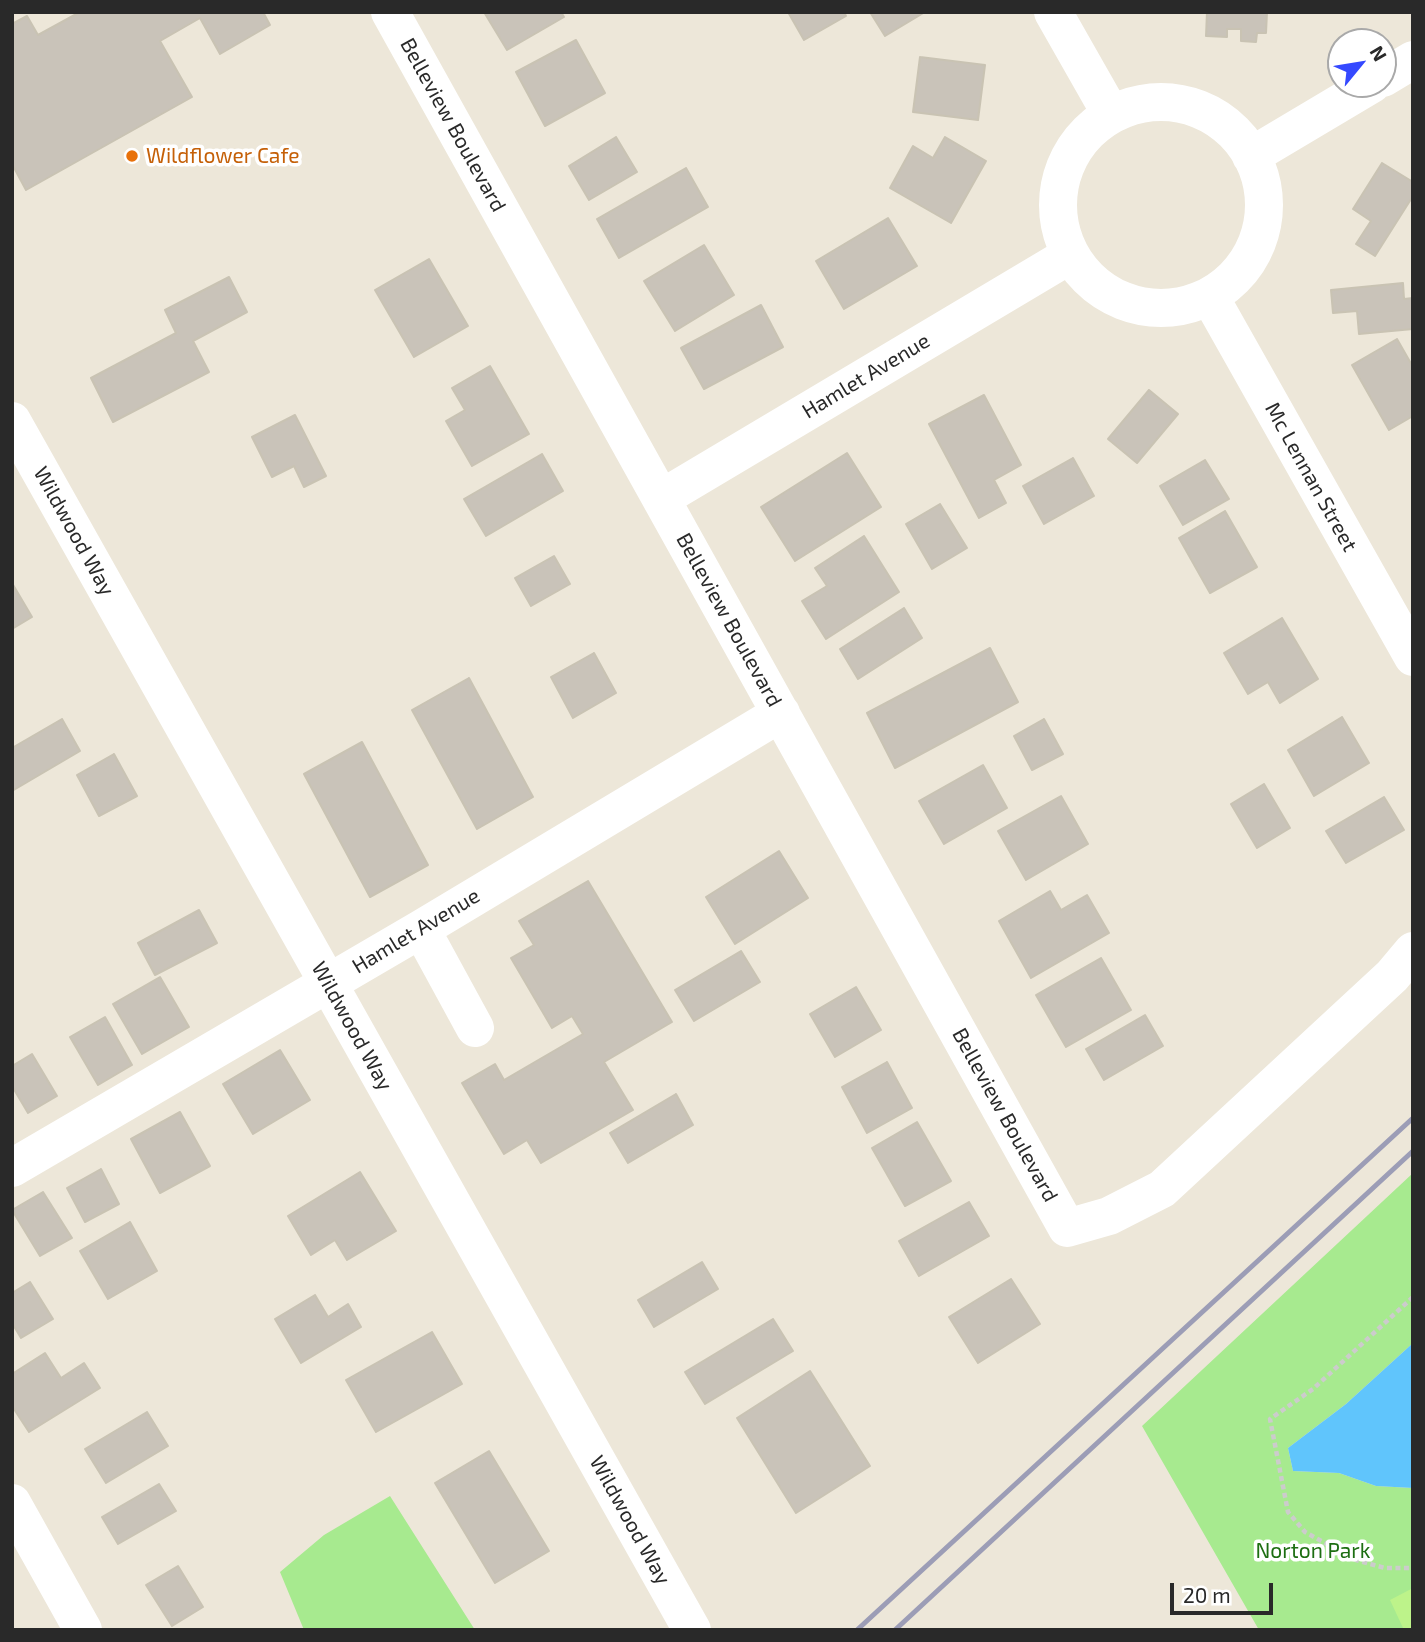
<!DOCTYPE html>
<style>
body{margin:0}
#map{position:relative;width:1425px;height:1642px;overflow:hidden;background:#ede7d9;font-family:"Exo 2",sans-serif}
canvas{display:block}
.frame{position:absolute;inset:0;border:14px solid #292929;pointer-events:none}
.north{position:absolute;left:1327px;top:28px;width:70px;height:70px;box-sizing:border-box;background:#fff;border:2px solid #a9a9a9;border-radius:50%;rotate:60deg;font-size:19px;font-weight:700;line-height:28px;text-align:center;color:#292929}
.north::after{content:'';display:block;margin:auto;width:24px;height:32px;background:#3549ff;clip-path:polygon(50% 0,100% 100%,50% 72%,0 100%)}
.scale{position:absolute;left:1170px;top:1583px;width:103px;height:32px;box-sizing:border-box;border:4px solid #292929;border-top:0;padding-left:9px;font-size:21px;line-height:24px;white-space:nowrap;color:#292929;-webkit-text-stroke:5px #fff;paint-order:stroke}
</style>
<div id="map">
<canvas width="1425" height="1642"></canvas>
<div class="frame"></div>
<div class="north">N</div>
<div class="scale">20 m</div>
</div>
<script>
const ctx = document.querySelector('canvas').getContext('2d');
ctx.lineJoin = 'round';
function fill(path, color) {
  ctx.fillStyle = color;
  ctx.fill(path, 'evenodd');
}
function toPath(rows) {
  const path = new Path2D();
  for (const r of rows) {
    if (r.length === 3) {
      path.moveTo(r[0] + r[2], r[1]);
      path.arc(r[0], r[1], r[2], 0, 2 * Math.PI);
      continue;
    }
    path.moveTo(r[0], r[1]);
    for (let i = 2; i < r.length; i += 2) path.lineTo(r[i], r[i + 1]);
  }
  return path;
}
function strokePath(path, color, width, dash) {
  ctx.strokeStyle = color;
  ctx.lineWidth = width;
  ctx.lineCap = dash ? 'butt' : 'round';
  ctx.setLineDash(dash || []);
  ctx.stroke(path);
}
function write(font, color, halo, rows, align = 'center') {
  ctx.font = font + ' "Exo 2",sans-serif';
  ctx.lineWidth = 7;
  ctx.setLineDash([]);
  ctx.textBaseline = 'middle';
  ctx.strokeStyle = halo;
  ctx.fillStyle = color;
  for (const [text, x, y, turn = 0] of rows) {
    ctx.save();
    ctx.translate(x, y);
    ctx.rotate((+turn || 0) * Math.PI / 180);
    ctx.textAlign = isNaN(turn) ? turn : align;
    if (halo) ctx.strokeText(text, 0, 0);
    ctx.fillText(text, 0, 0);
    ctx.restore();
  }
}
fill(toPath([
 [1413,1173,1413,1343,1346,1404,1288,1448,1293,1471,1339,1473,1376,1486,1413,1488,1413,1630,1259,1630,1142,1426],
 [390,1496,475,1630,304,1630,280,1572,324,1535]
]), '#a7ea8f');
fill(toPath([
 [1413,1588,1413,1630,1404,1630,1390,1600]
]), '#bdf38a');
fill(toPath([
 [1413,1343,1413,1488,1376,1486,1339,1473,1293,1471,1288,1448,1346,1404]
]), '#60c5fc');
const building = toPath([
 [80,12,263,12,270,25,220,54,200,18,160,41,192,97,26,190,12,164,12,24,27,16,38,35,80,12],
 [484,12,561,12,564,17,507,50,484,12],
 [788,12,844,12,846,16,804,40,788,12],
 [870,12,925,12,885,36,870,12],
 [1207,12,1267,12,1266,33,1257,33,1256,42,1241,41,1241,29,1227,29,1227,37,1206,36,1207,12],
 [576,40,605,93,545,126,516,72,576,40],
 [920,57,985,65,978,120,913,112,920,57],
 [616,137,637,172,589,200,569,166,616,137],
 [945,137,986,161,951,223,890,188,913,146,933,158,945,137],
 [1382,163,1413,182,1413,196,1375,256,1356,244,1371,221,1353,209,1382,163],
 [686,168,708,207,619,258,597,219,686,168],
 [888,218,917,266,844,309,816,261,888,218],
 [704,245,734,295,675,331,644,281,704,245],
 [429,259,468,326,414,357,375,290,429,259],
 [229,277,247,312,193,341,209,372,113,422,91,378,176,333,165,310,229,277],
 [1403,283,1404,299,1413,298,1413,329,1359,334,1357,311,1333,313,1331,290,1403,283],
 [761,305,783,347,704,389,681,348,761,305],
 [1397,339,1413,367,1413,416,1389,430,1352,365,1397,339],
 [490,366,529,434,472,466,446,421,465,410,452,388,490,366],
 [1149,390,1178,414,1137,463,1108,439,1149,390],
 [984,395,1021,465,994,480,1006,503,979,518,929,424,984,395],
 [295,415,326,476,304,487,294,466,272,477,252,437,295,415],
 [847,453,881,507,795,561,761,507,847,453],
 [542,454,563,491,486,536,464,499,542,454],
 [1073,458,1094,496,1044,524,1023,486,1073,458],
 [1205,460,1229,499,1183,525,1160,486,1205,460],
 [940,504,967,548,932,569,906,524,940,504],
 [1225,511,1257,567,1210,593,1179,538,1225,511],
 [864,536,899,592,826,639,802,601,827,586,815,568,864,536],
 [554,556,570,584,531,606,515,578,554,556],
 [12,583,32,617,12,629,12,583],
 [904,608,922,638,858,679,840,649,904,608],
 [1282,618,1318,679,1280,703,1268,682,1248,694,1224,653,1282,618],
 [990,648,1018,702,895,768,867,713,990,648],
 [594,653,616,693,573,718,551,677,594,653],
 [469,678,533,797,477,829,412,710,469,678],
 [1342,717,1369,763,1314,796,1288,750,1342,717],
 [62,719,80,751,12,791,12,748,62,719],
 [1044,719,1063,754,1032,770,1014,736,1044,719],
 [362,742,428,865,370,897,304,774,362,742],
 [114,754,137,796,99,816,77,775,114,754],
 [983,765,1007,808,944,844,919,801,983,765],
 [1264,784,1290,828,1257,848,1231,804,1264,784],
 [1061,796,1088,844,1026,880,998,831,1061,796],
 [1384,797,1404,830,1346,863,1326,831,1384,797],
 [779,851,808,898,735,944,706,897,779,851],
 [588,881,672,1022,604,1062,633,1110,541,1163,527,1140,504,1154,462,1083,495,1064,504,1080,583,1034,572,1016,552,1028,511,958,534,945,519,921,588,881],
 [1050,891,1061,910,1087,895,1109,933,1031,978,999,921,1050,891],
 [199,910,217,943,155,975,138,943,199,910],
 [741,951,760,982,694,1021,675,990,741,951],
 [1101,958,1131,1010,1066,1047,1036,995,1101,958],
 [160,977,189,1027,142,1054,113,1004,160,977],
 [856,987,881,1030,835,1057,810,1014,856,987],
 [1145,1015,1163,1046,1104,1080,1086,1049,1145,1015],
 [105,1017,132,1065,98,1085,70,1037,105,1017],
 [280,1050,310,1100,253,1134,223,1084,280,1050],
 [32,1054,57,1096,28,1113,12,1086,12,1066,32,1054],
 [887,1062,912,1108,867,1133,842,1087,887,1062],
 [676,1094,693,1125,628,1163,610,1133,676,1094],
 [180,1112,210,1166,160,1193,131,1139,180,1112],
 [917,1122,951,1181,905,1206,872,1148,917,1122],
 [101,1169,119,1204,85,1222,67,1188,101,1169],
 [360,1172,396,1231,347,1260,335,1240,311,1255,288,1216,360,1172],
 [43,1192,72,1238,40,1256,12,1210,43,1192],
 [969,1202,989,1236,919,1276,899,1241,969,1202],
 [130,1222,157,1271,108,1299,80,1251,130,1222],
 [702,1262,718,1289,654,1327,638,1300,702,1262],
 [1011,1279,1040,1324,978,1363,949,1317,1011,1279],
 [30,1282,53,1319,21,1338,12,1323,12,1293,30,1282],
 [315,1295,328,1317,348,1304,361,1327,301,1363,275,1319,315,1295],
 [773,1319,793,1351,705,1404,685,1372,773,1319],
 [432,1332,462,1384,376,1432,346,1380,432,1332],
 [45,1353,61,1378,84,1363,100,1388,29,1432,12,1406,12,1374,45,1353],
 [810,1371,870,1466,796,1513,737,1418,810,1371],
 [147,1412,168,1446,106,1483,85,1449,147,1412],
 [489,1451,549,1551,495,1583,435,1483,489,1451],
 [159,1484,176,1511,118,1544,102,1517,159,1484],
 [178,1566,203,1607,172,1626,146,1585,178,1566]
]);
fill(building, '#c9c3b9');
strokePath(building, '#c9c3b3', 2);
strokePath(toPath([
 [1413,1297,1313,1389,1270,1419,1288,1512,1305,1532,1356,1560,1385,1568,1413,1568]
]), '#ccc', 4.5, [5, 3.5]);
strokePath(toPath([
 [390,12,1067,1228,1109,1216,1162,1189,1392,976,1413,951],
 [1053,12,1111,114],
 [1383,78,1413,60],
 [1161,205,103],
 [1251,156,1372,84],
 [1210,297,1413,657],
 [12,421,692,1630],
 [662,498,1070,255],
 [421,929,475,1028],
 [12,1168,421,929,781,713],
 [12,1503,83,1630]
]), '#fff', 38);
strokePath(toPath([
 [857,1630,1413,1118],
 [895,1630,1413,1151]
]), '#9c9db6', 5);
for (const [x, y, r, color] of [
 [132,156,7,"#e8710a"]
]) {
  const dot = new Path2D();
  dot.arc(x, y, r, 0, 2 * Math.PI);
  ctx.fillStyle = color;
  ctx.fill(dot);
  strokePath(dot, '#fff', 2.5);
}
write('21px', '#292929', '#fff', [
 ["Belleview Boulevard",453,125,61],
 ["Hamlet Avenue",866,376,-31],
 ["Mc Lennan Street",1311,477,61],
 ["Wildwood Way",74,531,61],
 ["Belleview Boulevard",729,620,61],
 ["Hamlet Avenue",416,931,-31],
 ["Wildwood Way",352,1026,61],
 ["Belleview Boulevard",1005,1115,61],
 ["Wildwood Way",630,1520,61]
]);
write('21px', '#c56008', '#fff', [
 ["Wildflower Cafe",146,156]
], 'left');
write('21px', '#1d6e12', '#fff', [
 ["Norton Park",1313,1551]
]);
</script>
